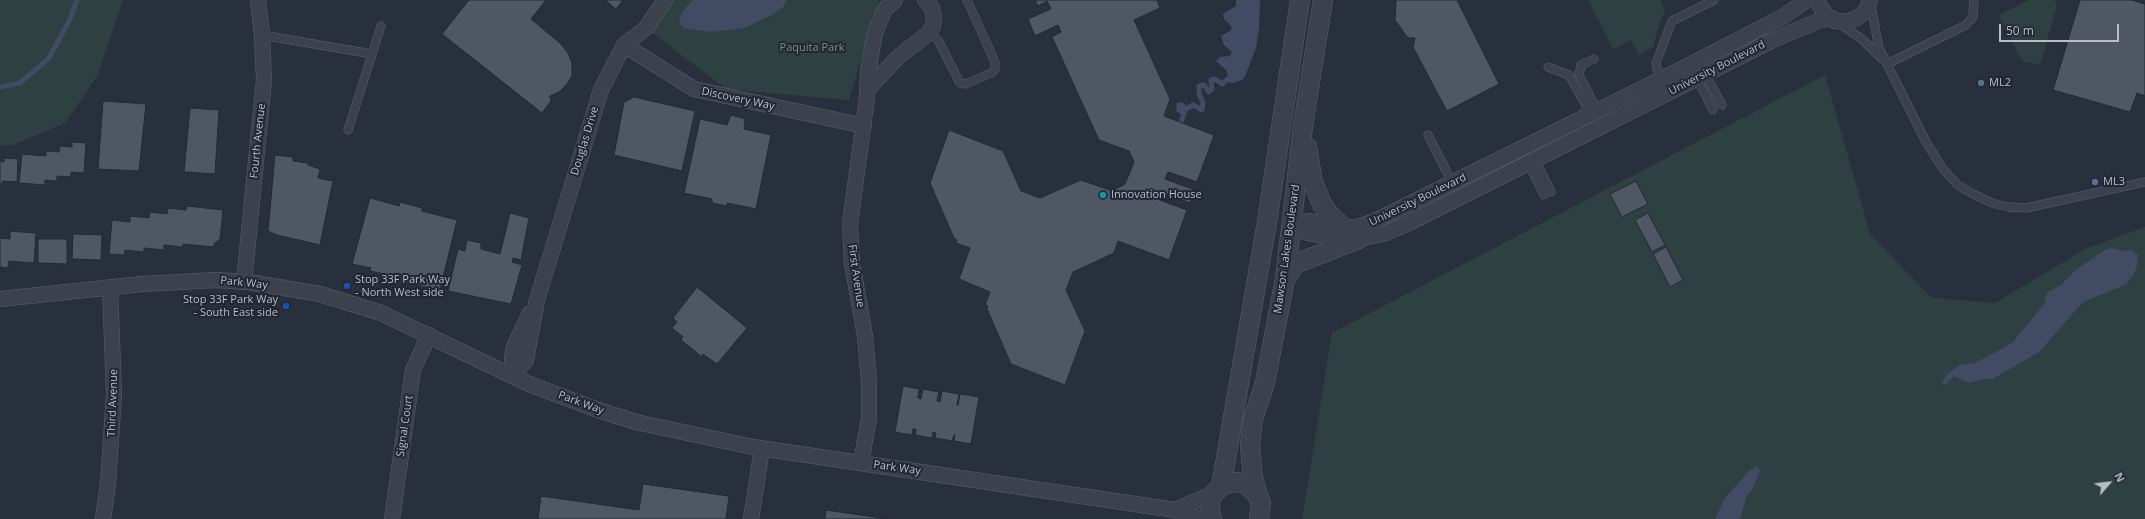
<!DOCTYPE html>
<style>
body{margin:0}
#map{position:relative;width:2145px;height:519px;overflow:hidden;background:#29303d;font-family:"Open Sans",sans-serif}
canvas{display:block}
.north{position:absolute;left:2089px;top:463px;width:40px;height:40px;-webkit-text-stroke:3px #212733;paint-order:stroke;rotate:62deg;font-size:11px;font-weight:700;line-height:16px;text-align:center;color:#b9bdc8}
.north::after{content:'';display:block;margin:auto;width:14px;height:18px;background:#b9bdc8;clip-path:polygon(50% 0,100% 100%,50% 72%,0 100%)}
.scale{position:absolute;left:1999px;top:24px;width:120px;height:18px;box-sizing:border-box;border:2px solid #b9bdc8;border-top:0;padding-left:5px;font-size:12px;line-height:14px;white-space:nowrap;color:#b9bdc8;-webkit-text-stroke:3px #212733;paint-order:stroke}
</style>
<div id="map">
<canvas width="2145" height="519"></canvas>
<div class="north">N</div>
<div class="scale">50 m</div>
</div>
<script>
const ctx = document.querySelector('canvas').getContext('2d');
ctx.lineJoin = 'round';
function fill(path, color) {
  ctx.fillStyle = color;
  ctx.fill(path, 'evenodd');
}
function toPath(rows) {
  const path = new Path2D();
  for (const r of rows) {
    path.moveTo(r[0], r[1]);
    for (let i = 2; i < r.length; i += 2) path.lineTo(r[i], r[i + 1]);
  }
  return path;
}
function strokePath(path, color, width, dash) {
  ctx.strokeStyle = color;
  ctx.lineWidth = width;
  ctx.lineCap = dash ? 'butt' : 'round';
  ctx.setLineDash(dash || []);
  ctx.stroke(path);
}
function write(font, color, halo, rows, align = 'center') {
  ctx.font = font + ' "Open Sans",sans-serif';
  ctx.lineWidth = 4;
  ctx.setLineDash([]);
  ctx.textBaseline = 'middle';
  ctx.strokeStyle = halo;
  ctx.fillStyle = color;
  for (const [text, x, y, turn = 0] of rows) {
    ctx.save();
    ctx.translate(x, y);
    ctx.rotate((+turn || 0) * Math.PI / 180);
    ctx.textAlign = isNaN(turn) ? turn : align;
    if (halo) ctx.strokeText(text, 0, 0);
    ctx.fillText(text, 0, 0);
    ctx.restore();
  }
}
fill(toPath([
 [0,0,123,0,97,76,65,123,13,145,0,146],
 [665,0,879,0,849,100,726,89,646,28],
 [1588,0,1660,0,1665,11,1658,27,1653,47,1639,55,1631,40,1613,49],
 [2029,0,2054,0,2057,5,2040,65,2022,61,1999,15],
 [1825,75,1870,234,1932,298,1995,303,2087,248,2145,227,2145,519,1302,519,1332,333]
]), '#2f4042');
fill(toPath([
 [692,0,787,0,783,7,772,15,744,28,711,32,684,28,679,23,681,14],
 [1236,0,1260,0,1259,29,1256,48,1245,76,1242,80,1233,83,1228,82,1227,71,1216,61,1220,57,1230,56,1232,52,1224,45,1221,36,1230,31,1232,27,1224,19,1223,14,1236,6],
 [2111,248,2123,251,2131,250,2138,255,2137,266,2133,276,2125,285,2083,302,2039,352,1993,379,1982,379,1969,383,1954,376,1944,386,1942,382,1946,375,1960,365,1974,363,1989,356,2013,342,2046,302,2044,299,2048,292,2061,285,2077,269,2105,250],
 [1757,466,1760,471,1751,492,1747,495,1740,519,1715,519,1725,498,1749,471]
]), '#414c64');
strokePath(toPath([
 [0,87,20,83,49,58,70,19,77,0],
 [1181,122,1184,113,1179,110,1179,105,1182,105,1186,109,1193,105,1202,110,1203,103,1199,93,1199,86,1204,85,1209,92,1212,89,1211,80,1215,79,1222,84,1228,79]
]), '#414c64', 5);
const building = toPath([
 [469,0,546,0,531,19,561,44,568,53,572,63,572,76,567,84,559,92,550,96,551,101,542,113,442,34,469,0],
 [605,0,623,0,616,9,605,0],
 [1035,0,1157,0,1160,8,1134,20,1170,99,1164,116,1214,135,1197,182,1168,172,1165,179,1195,190,1190,203,1160,192,1157,199,1187,210,1169,260,1118,241,1114,253,1073,272,1066,290,1085,331,1065,385,1011,364,987,309,988,306,985,305,990,292,959,279,970,248,956,243,957,240,954,238,930,183,949,130,1003,151,1021,191,1040,198,1081,180,1112,191,1125,184,1134,162,1129,151,1099,140,1052,37,1061,32,1058,25,1035,36,1028,19,1051,9,1047,1,1038,6,1035,0],
 [1396,0,1457,0,1499,84,1447,111,1413,47,1415,38,1408,38,1395,20,1396,0],
 [2080,0,2132,0,2145,4,2145,96,2137,93,2130,112,2053,90,2080,0],
 [634,97,695,111,682,171,614,155,624,102,634,97],
 [103,101,146,104,139,171,98,169,103,101],
 [190,108,219,110,215,174,184,172,190,108],
 [731,115,745,119,744,129,771,135,756,209,727,203,727,206,712,203,712,199,684,193,700,119,727,125,731,115],
 [72,142,86,143,84,173,71,172,71,177,57,176,57,181,45,180,45,185,19,183,22,154,46,156,46,151,59,152,60,146,72,147,72,142],
 [275,155,293,157,293,161,308,163,308,165,320,169,318,178,333,181,320,245,277,235,268,231,275,155],
 [4,158,18,159,17,182,3,181,2,184,0,184,0,161,4,162,4,158],
 [1636,181,1648,204,1622,217,1610,194,1636,181],
 [370,198,399,206,400,202,422,208,422,211,457,220,440,290,393,280,394,276,370,271,371,268,352,264,370,198],
 [187,206,223,210,220,239,214,244,214,247,183,244,183,247,164,245,164,250,144,248,144,252,125,250,124,255,109,254,112,220,130,222,130,216,149,218,150,212,167,214,168,208,186,210,187,206],
 [510,213,529,218,521,260,513,258,512,262,522,265,511,304,448,291,458,249,465,251,467,240,481,243,481,249,500,254,510,213],
 [1648,213,1665,245,1652,252,1635,220,1648,213],
 [10,231,36,233,34,263,9,261,8,268,0,267,0,238,10,239,10,231],
 [73,234,102,235,101,260,72,259,73,234],
 [38,239,67,239,67,264,38,263,38,239],
 [1666,247,1683,280,1670,287,1653,254,1666,247],
 [697,287,747,328,717,364,703,354,702,357,681,340,683,337,672,328,677,322,673,318,697,287],
 [903,386,919,389,918,398,921,399,923,389,939,392,937,401,940,402,942,391,959,394,957,405,958,405,960,394,979,397,971,444,954,441,955,435,954,435,952,441,935,438,936,433,933,432,932,438,915,435,916,429,913,429,912,435,895,432,903,386],
 [643,484,729,496,726,519,538,519,541,496,639,510,643,484],
 [826,510,888,519,825,519,826,510]
]);
fill(building, '#4f5765');
strokePath(building, '#232935', 1);
const service = toPath([
 [1871,6,1879,48,1926,142,1943,169,1958,185,1971,193,1992,203,2008,207,2026,208,2145,182],
 [1839,23,1863,40,1882,59],
 [929,33,938,40,960,83,966,84,993,72,995,69,995,62,967,0],
 [262,35,372,54],
 [1594,59,1581,65,1579,75,1594,104,1603,107],
 [1887,64,1966,25,1973,17,1974,0],
 [1548,67,1569,75,1587,107,1582,118],
 [1705,74,1722,105],
 [1697,78,1713,110],
 [1659,80,1656,63,1672,21,1714,0],
 [348,130,381,26],
 [1428,135,1453,184],
 [1535,160,1551,192],
 [1528,163,1544,195]
]);
const minor = toPath([
 [1816,0,1826,15,1835,21,1845,22,1857,18,1866,11,1870,0],
 [624,45,694,89,864,126],
 [867,90,898,57,929,33,933,26,934,17,932,8,925,0],
 [1292,227,1308,233,1340,238,1359,239,1386,233,1407,224,1771,41,1820,20,1832,18],
 [1292,227,1309,221,1355,228,1377,220,1680,70,1784,16,1807,0],
 [244,282,264,80,262,35,258,0],
 [0,299,142,284,216,280,248,282,320,294,381,313,529,384,598,410,636,422,753,447,1175,510,1199,519],
 [513,376,526,360,537,300,601,90,624,45,646,28,665,0],
 [513,376,512,358,514,347,530,313],
 [861,463,869,418,869,382,865,336,852,263,850,224,867,97,868,71,875,33,885,9,895,0],
 [1175,510,1214,493],
 [103,519,108,484,114,394,110,287],
 [392,519,413,370,429,335],
 [751,519,762,448]
]);
const tertiary = toPath([
 [1307,147,1313,183,1322,204,1329,214,1343,227],
 [1285,279,1295,264,1359,239],
 [1221,487,1267,222,1300,0],
 [1258,496,1253,478,1250,446,1253,419,1265,383,1285,279,1303,126,1323,0],
 [1212,519,1210,510,1210,501,1214,493,1221,487,1228,483,1237,482,1246,484,1258,496,1261,503,1259,519]
]);
strokePath(service, '#5a606b', 9);
strokePath(minor, '#5a606b', 16);
strokePath(tertiary, '#5a606b', 20);
strokePath(service, '#3c424d', 8);
strokePath(minor, '#3c424d', 15);
strokePath(tertiary, '#3c424d', 19);
for (const [x, y, r, color] of [
 [1981,83,4,"#5c6f8a"],
 [2095,182,4,"#5c6f8a"],
 [1103,195,4,"#0f9aa8"],
 [347,286,4,"#1a4fb4"],
 [286,306,4,"#1a4fb4"]
]) {
  const dot = new Path2D();
  dot.arc(x, y, r, 0, 2 * Math.PI);
  ctx.fillStyle = color;
  ctx.fill(dot);
  strokePath(dot, '#212733', 1.5);
}
write('11px', '#73967e', '#212733', [
 ["Paquita Park",812,48]
]);
write('11px', '#b9bdc8', '#212733', [
 ["University Boulevard",1717,68,-27],
 ["Discovery Way",738,99,12],
 ["Fourth Avenue",258,141,-84],
 ["Douglas Drive",585,141,-73],
 ["University Boulevard",1418,200,-26],
 ["Mawson Lakes Boulevard",1287,249,-82],
 ["First Avenue",856,276,82],
 ["Park Way",244,283,6],
 ["Third Avenue",113,403,-88],
 ["Park Way",581,403,20],
 ["Signal Court",405,426,-82],
 ["Park Way",897,468,8]
]);
write('11px', '#b9bdc8', '#212733', [
 ["ML2",1989,83],
 ["ML3",2103,182],
 ["Innovation House",1111,195],
 ["Stop 33F Park Way",355,280],
 ["- North West side",355,293],
 ["Stop 33F Park Way",278,300,"right"],
 ["- South East side",278,313,"right"]
], 'left');
</script>
